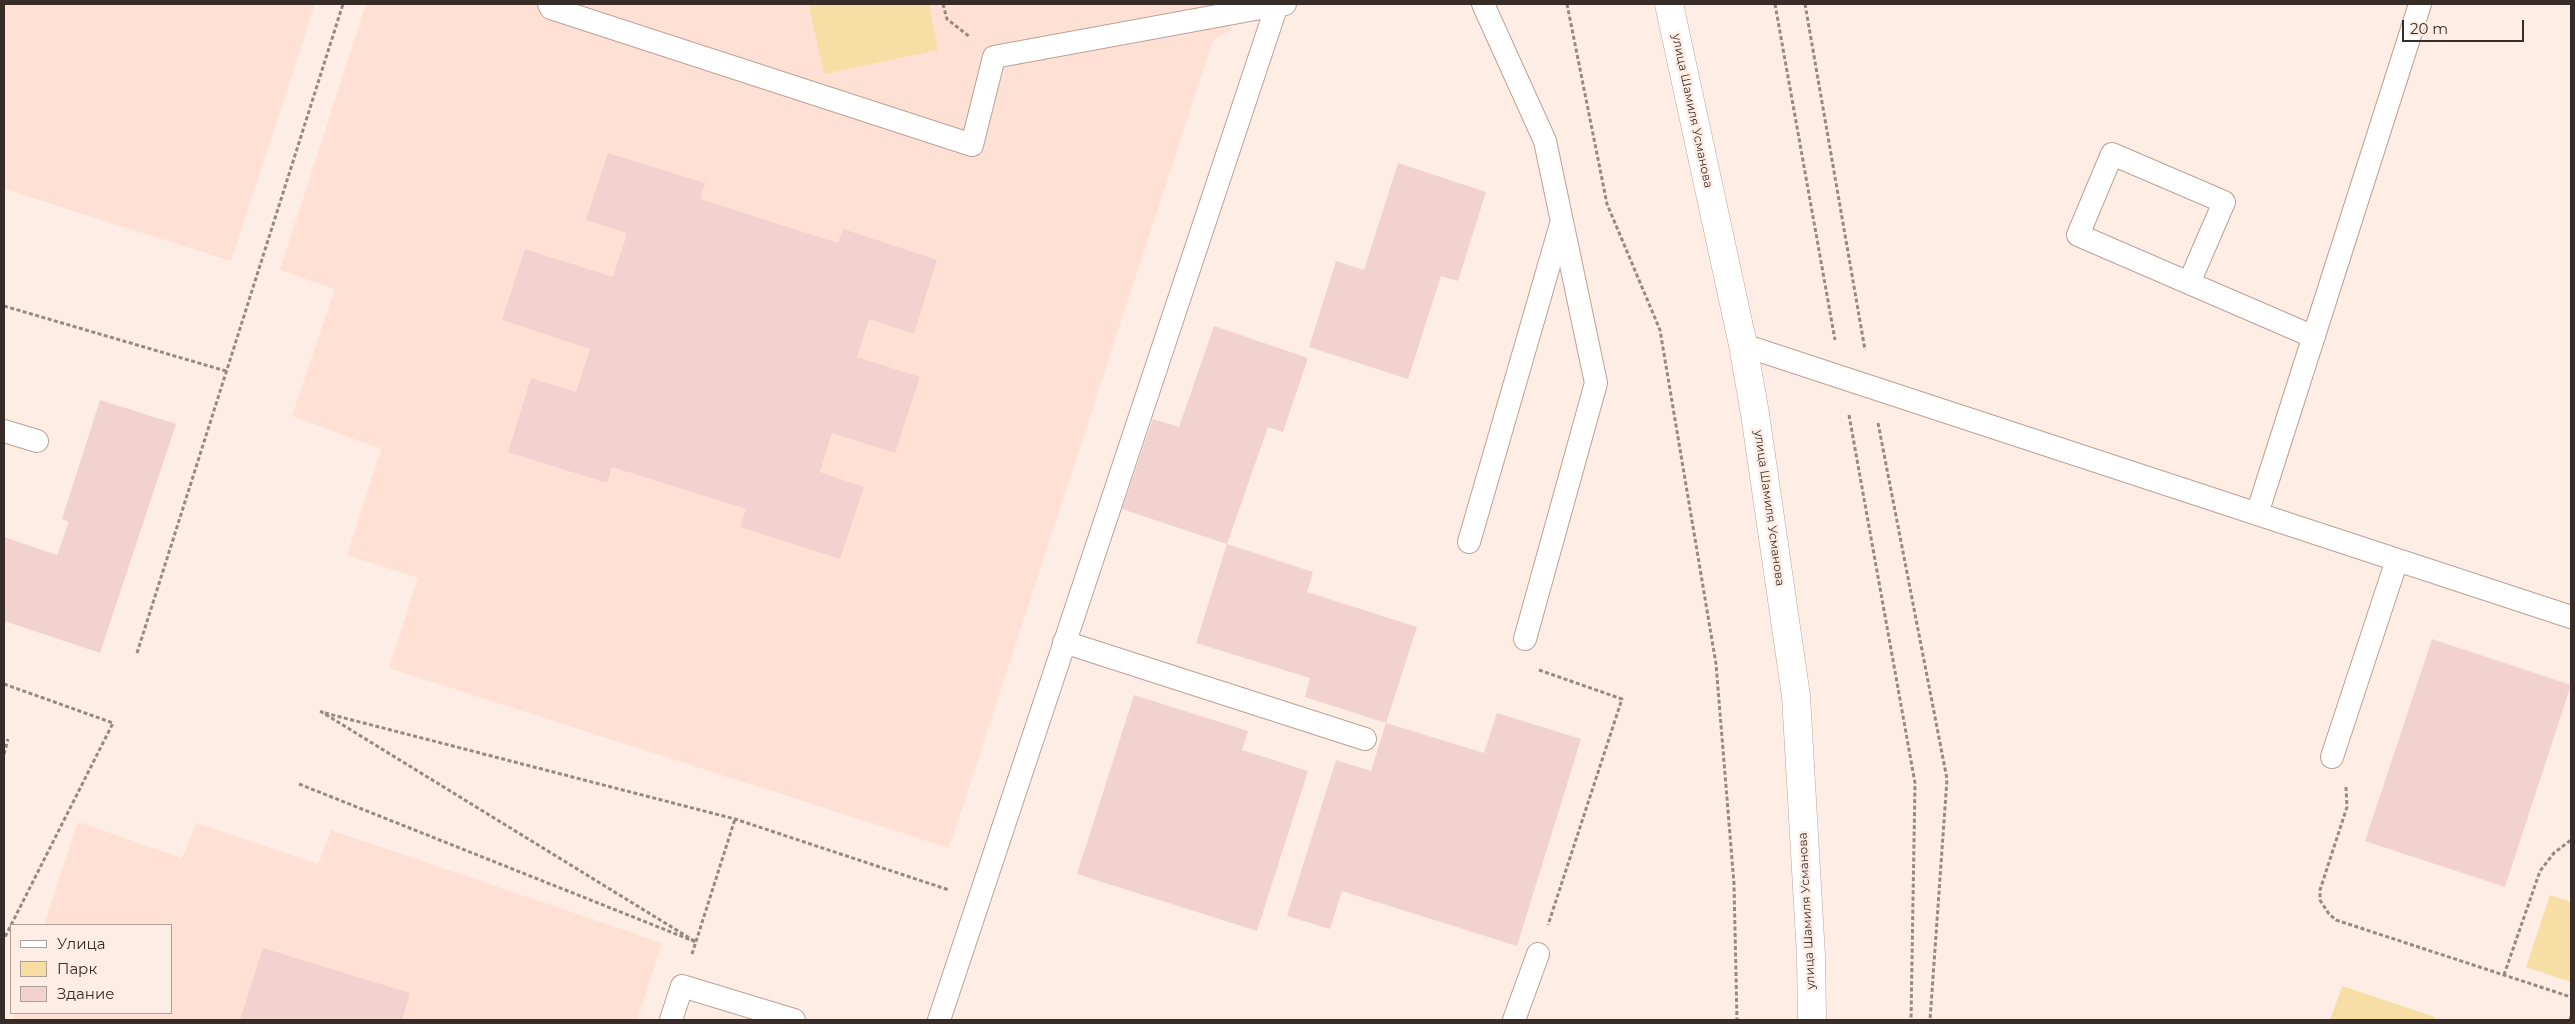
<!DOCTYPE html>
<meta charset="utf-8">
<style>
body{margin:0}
#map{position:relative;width:2575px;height:1024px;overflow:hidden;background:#feede5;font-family:Montserrat,sans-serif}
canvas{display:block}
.frame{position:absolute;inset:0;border:5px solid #372c27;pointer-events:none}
.legend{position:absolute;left:10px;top:924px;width:162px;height:90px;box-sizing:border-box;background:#feede5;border:1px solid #aea099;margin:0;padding:6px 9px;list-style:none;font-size:15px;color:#372c27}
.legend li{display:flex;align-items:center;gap:10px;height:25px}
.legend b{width:25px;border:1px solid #aea099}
.scale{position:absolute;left:2402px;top:20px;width:122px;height:22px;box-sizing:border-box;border:2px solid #372c27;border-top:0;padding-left:6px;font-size:15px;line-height:18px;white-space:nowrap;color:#372c27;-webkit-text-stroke:4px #feede5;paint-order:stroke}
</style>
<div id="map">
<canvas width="2575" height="1024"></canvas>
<div class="frame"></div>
<ul class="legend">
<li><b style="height:6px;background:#fff"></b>Улица</li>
<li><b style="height:14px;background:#f7dea4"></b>Парк</li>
<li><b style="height:14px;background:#f2d2cf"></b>Здание</li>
</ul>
<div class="scale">20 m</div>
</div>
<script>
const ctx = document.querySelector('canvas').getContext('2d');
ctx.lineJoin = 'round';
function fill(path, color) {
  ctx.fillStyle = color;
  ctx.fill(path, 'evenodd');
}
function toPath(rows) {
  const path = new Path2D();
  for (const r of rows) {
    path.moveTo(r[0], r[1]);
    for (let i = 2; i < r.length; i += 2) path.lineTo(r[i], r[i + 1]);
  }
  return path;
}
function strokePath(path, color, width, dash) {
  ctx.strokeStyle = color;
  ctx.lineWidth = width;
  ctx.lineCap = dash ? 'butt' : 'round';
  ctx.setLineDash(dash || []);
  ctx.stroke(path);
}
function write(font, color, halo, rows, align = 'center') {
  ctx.font = font + ' Montserrat,sans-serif';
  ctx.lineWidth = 5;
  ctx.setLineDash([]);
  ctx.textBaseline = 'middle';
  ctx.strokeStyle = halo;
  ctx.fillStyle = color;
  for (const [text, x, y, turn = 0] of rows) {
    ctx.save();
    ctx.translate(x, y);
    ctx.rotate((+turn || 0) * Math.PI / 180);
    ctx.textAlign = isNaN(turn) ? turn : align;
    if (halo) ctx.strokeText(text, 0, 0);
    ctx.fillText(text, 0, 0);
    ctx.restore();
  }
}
fill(toPath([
 [4,4,315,4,231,261,4,189],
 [366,4,1227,4,1231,30,1213,40,949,848,389,668,418,578,347,555,381,449,292,416,335,289,280,270],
 [78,822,182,858,196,823,318,864,331,830,662,943,637,1020,13,1020,15,1013,171,1013,171,925,44,925]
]), '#fee1d4');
fill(toPath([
 [814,4,929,4,938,50,824,74,809,5],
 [2550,895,2571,902,2571,982,2526,967],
 [2342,986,2435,1017,2434,1020,2330,1020]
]), '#f7dea4');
fill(toPath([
 [608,153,705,183,700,199,838,243,843,229,937,260,914,334,869,319,857,357,920,377,895,453,832,433,820,472,864,487,840,559,740,527,746,509,612,467,607,483,508,452,531,378,576,392,590,349,502,320,525,249,613,277,627,233,586,220],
 [1398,163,1486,192,1458,281,1441,276,1408,379,1309,347,1336,261,1364,270],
 [1214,326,1308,358,1283,432,1268,427,1227,544,1122,509,1153,419,1179,427],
 [100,400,176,424,100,653,4,621,4,537,57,555,69,522,62,519],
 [1227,544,1313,572,1307,592,1417,627,1386,723,1305,697,1310,678,1196,643],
 [2432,639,2571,685,2505,887,2365,841],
 [1134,695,1248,731,1242,750,1308,771,1257,931,1077,874],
 [1497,713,1581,739,1517,946,1342,891,1330,929,1287,916,1336,760,1371,771,1386,723,1484,753],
 [263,948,410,993,402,1020,240,1020]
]), '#f2d2cf');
const lane = toPath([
 [549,4,551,8,972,145,994,57,1277,5],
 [1483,4,1545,141,1596,383,1525,639],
 [2189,283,2224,202,2112,154,2078,235,2314,337],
 [1743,345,2571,617],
 [4,431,37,441],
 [2257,514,2420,4],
 [1469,542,1561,224],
 [1064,642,1365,739],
 [2332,757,2397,560],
 [671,1020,682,986,794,1020],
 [939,1020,1277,5,1285,4],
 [1514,1020,1538,954]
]);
const street = toPath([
 [1669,4,1743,345,1755,414,1796,696,1811,956,1812,1020]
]);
strokePath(lane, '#bba195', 24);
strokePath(street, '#bba195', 29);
strokePath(toPath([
 [943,4,947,19,970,37],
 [1567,4,1607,204,1660,330,1716,664,1734,884,1737,1020],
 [1775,4,1835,340],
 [1805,4,1865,350],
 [4,306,226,371],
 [1849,415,1915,783,1911,1020],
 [1878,423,1947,779,1930,1020],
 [137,653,343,4],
 [1539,670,1622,699,1548,925],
 [4,684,113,723,4,939],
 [325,713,735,819,949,890],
 [4,754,8,739],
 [299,784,696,942,320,711],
 [2346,787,2347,807,2320,890,2320,900,2329,914,2336,920,2571,997],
 [692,954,735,819],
 [2504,975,2540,871,2554,853,2571,840],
 [2570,1020,2571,1016]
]), '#978982', 3, [4, 2.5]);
strokePath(lane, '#fff', 22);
strokePath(street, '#fff', 28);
write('12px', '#372c27', '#feede5', [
 ["улица Шамиля Усманова",1692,111,78],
 ["улица Шамиля Усманова",1769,508,82],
 ["улица Шамиля Усманова",1807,911,-93]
]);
</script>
